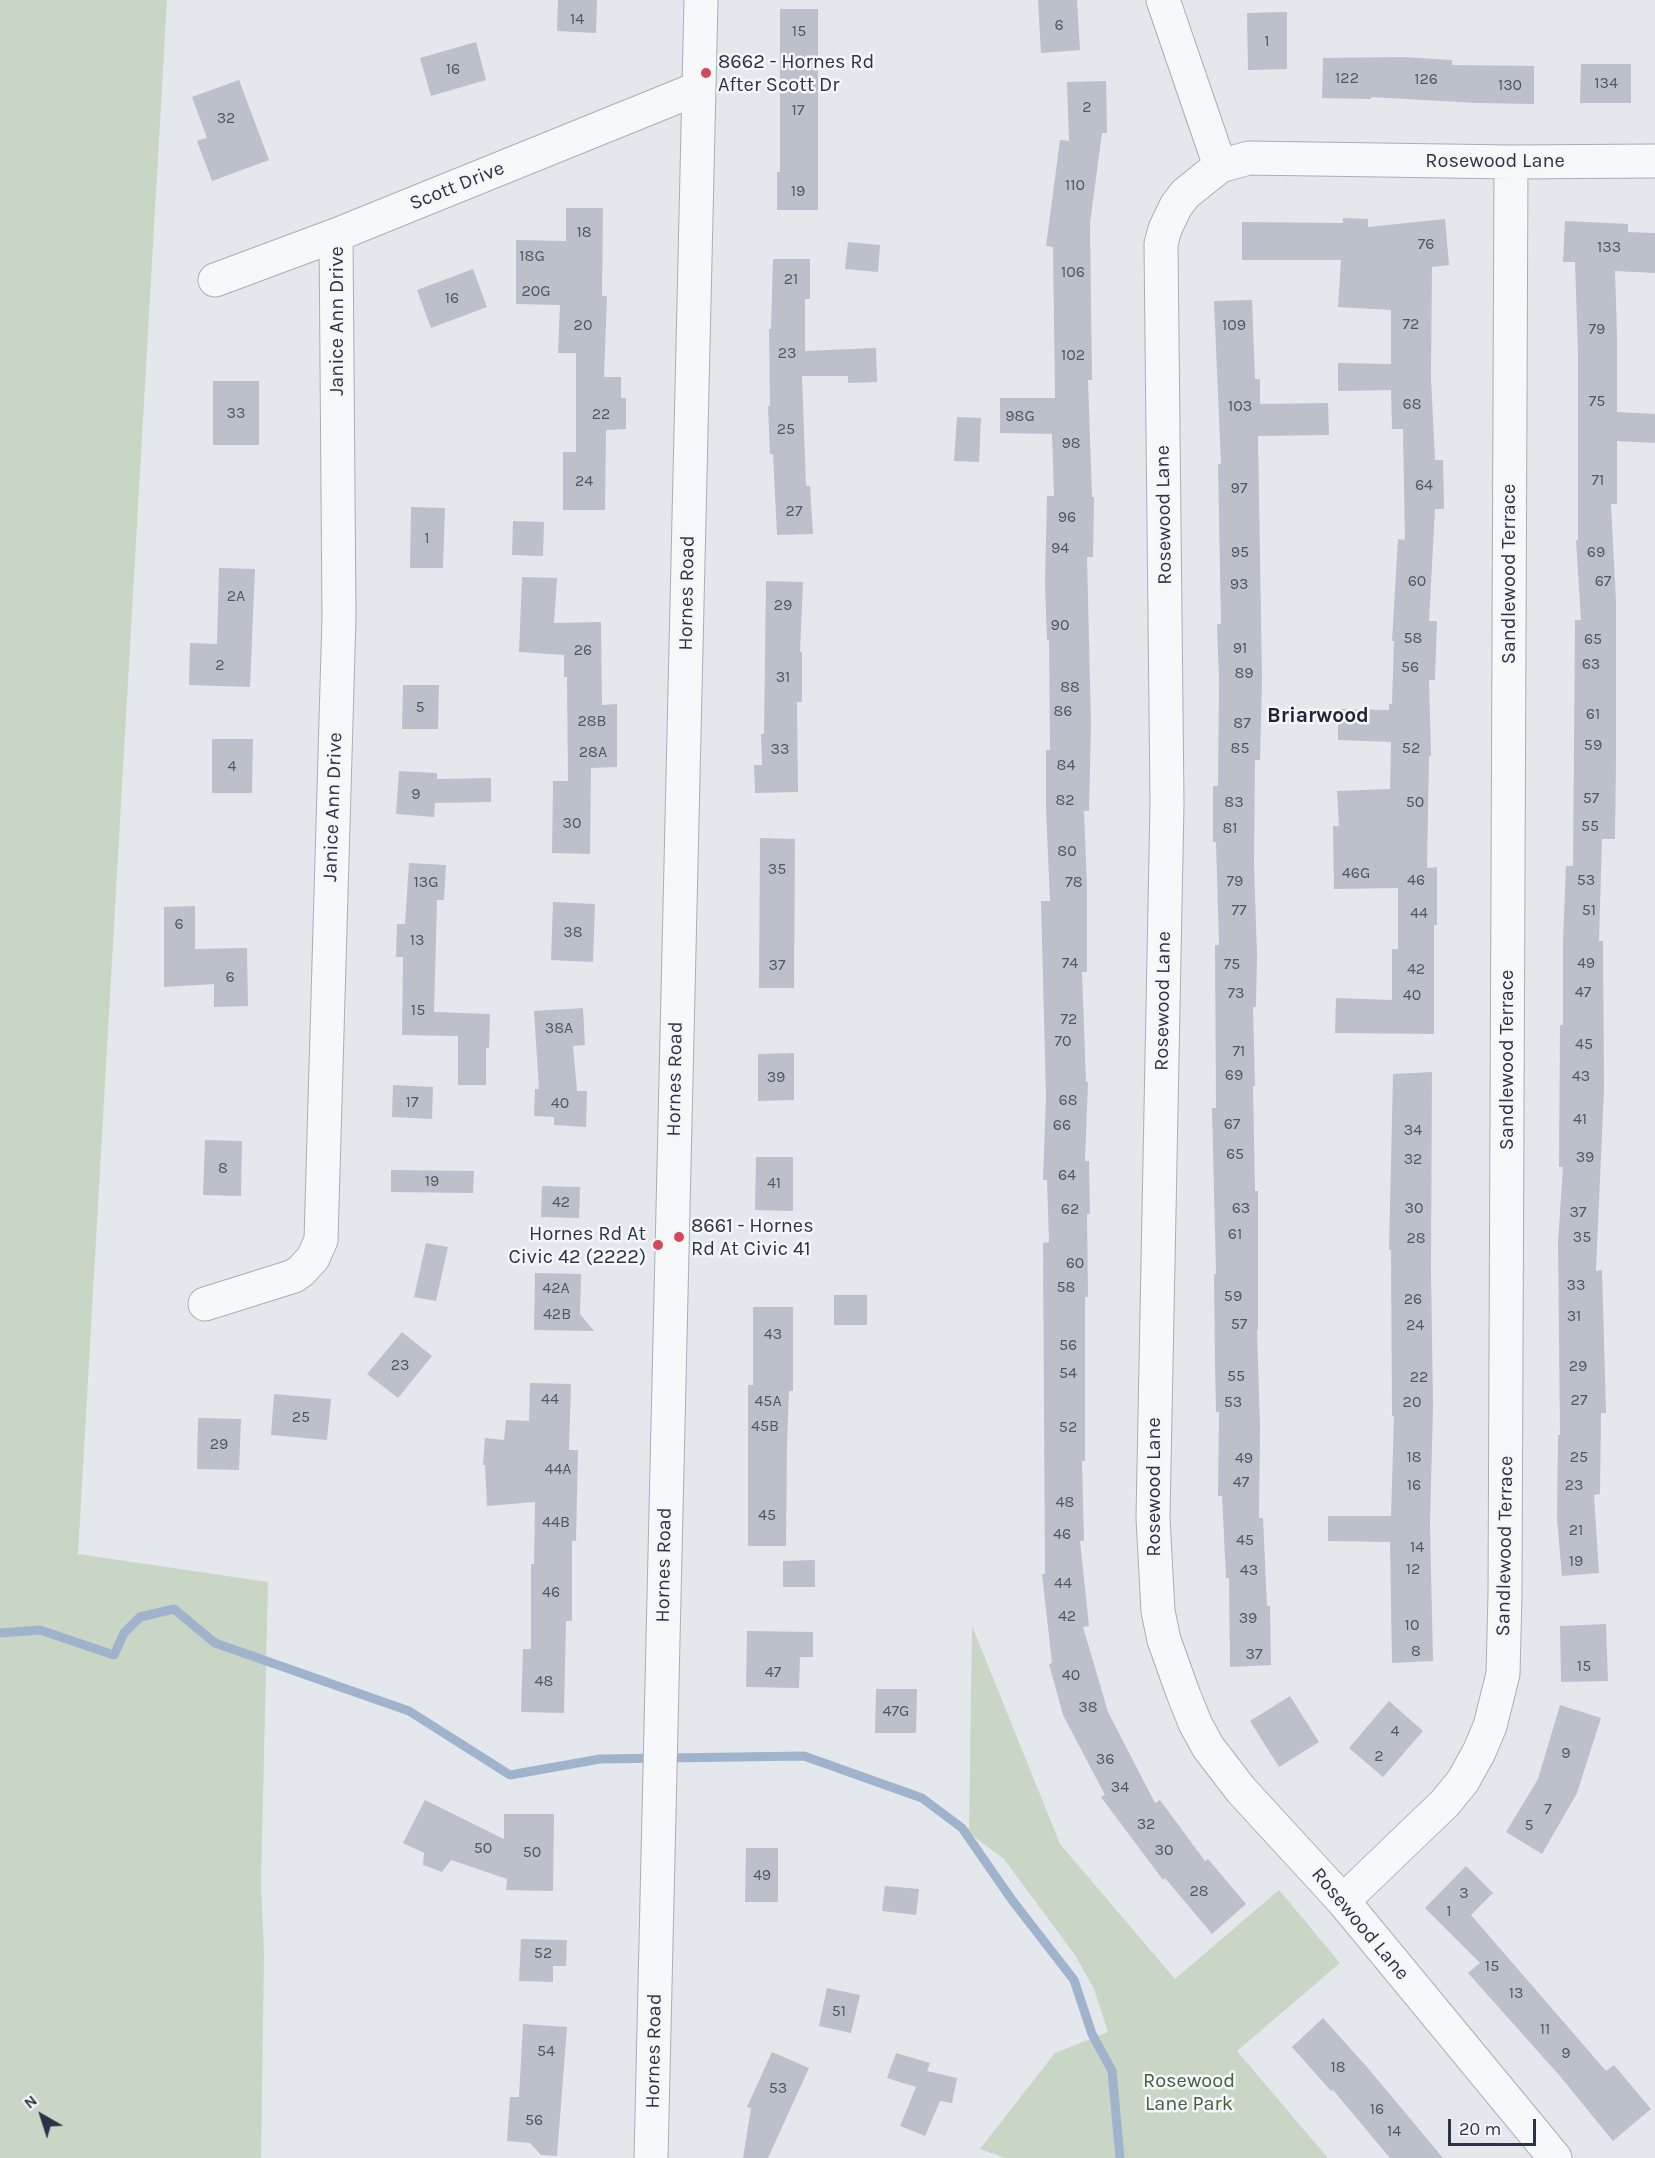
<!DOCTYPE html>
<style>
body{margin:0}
#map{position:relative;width:1655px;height:2158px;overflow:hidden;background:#e4e7ec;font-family:Karla,sans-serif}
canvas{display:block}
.north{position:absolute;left:12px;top:2086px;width:60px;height:60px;-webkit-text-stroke:4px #f4f6f9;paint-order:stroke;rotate:321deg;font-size:16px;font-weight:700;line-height:24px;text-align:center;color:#2b3445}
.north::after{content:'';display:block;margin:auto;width:21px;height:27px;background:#2b3445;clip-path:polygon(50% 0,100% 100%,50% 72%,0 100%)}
.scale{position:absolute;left:1448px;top:2119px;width:88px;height:27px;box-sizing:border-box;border:3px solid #2b3445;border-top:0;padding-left:8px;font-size:18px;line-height:21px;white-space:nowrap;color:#2b3445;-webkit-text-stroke:4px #f4f6f9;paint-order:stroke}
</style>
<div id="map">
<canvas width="1655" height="2158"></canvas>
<div class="north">N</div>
<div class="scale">20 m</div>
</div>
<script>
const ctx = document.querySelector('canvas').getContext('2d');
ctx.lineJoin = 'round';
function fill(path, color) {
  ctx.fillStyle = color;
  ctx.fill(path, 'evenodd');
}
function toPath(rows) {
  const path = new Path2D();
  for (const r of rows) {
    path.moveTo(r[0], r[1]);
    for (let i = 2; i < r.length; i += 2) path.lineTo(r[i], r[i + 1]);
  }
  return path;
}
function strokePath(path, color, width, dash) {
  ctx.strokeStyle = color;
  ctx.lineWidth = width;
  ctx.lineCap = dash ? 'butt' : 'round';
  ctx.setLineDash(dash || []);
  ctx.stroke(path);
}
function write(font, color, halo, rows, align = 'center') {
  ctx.font = font + ' Karla,sans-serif';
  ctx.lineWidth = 5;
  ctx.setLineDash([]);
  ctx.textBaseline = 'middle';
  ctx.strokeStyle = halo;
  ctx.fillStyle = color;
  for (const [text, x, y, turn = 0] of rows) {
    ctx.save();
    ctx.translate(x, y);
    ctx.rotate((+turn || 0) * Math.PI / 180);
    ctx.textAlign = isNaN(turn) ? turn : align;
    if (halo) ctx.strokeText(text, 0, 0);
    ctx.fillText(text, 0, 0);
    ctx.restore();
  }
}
fill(toPath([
 [0,0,167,0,78,1554,268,1582,261,1881,264,1955,261,2158,0,2158],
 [972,1626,1060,1844,1175,1979,1279,1890,1340,1963,1237,2051,1328,2158,1005,2158,980,2149,1055,2053,1108,2032,1094,1989,1075,1955,1004,1859,969,1833]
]), '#c9d6c5');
strokePath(toPath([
 [0,1633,40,1630,114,1655,124,1633,140,1617,174,1609,215,1643,409,1711,510,1775,600,1759,804,1756,922,1798,962,1828,1012,1900,1074,1980,1092,2034,1112,2071,1120,2158]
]), '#9fb4cc', 9);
fill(toPath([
 [558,0,597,0,596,33,557,31],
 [1038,0,1077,0,1080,50,1041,53],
 [780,9,818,9,818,210,777,210,777,172,780,172],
 [1287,12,1287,69,1248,70,1247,13],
 [476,42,486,80,431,96,420,58],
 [1403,57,1452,60,1452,65,1534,66,1534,104,1476,103,1371,97,1371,99,1322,98,1323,58],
 [1581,64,1631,64,1631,103,1580,103],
 [239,80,269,160,212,181,197,141,207,138,192,97],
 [1106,81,1107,133,1102,133,1090,223,1092,380,1088,380,1092,497,1094,497,1093,557,1087,557,1091,724,1089,811,1084,811,1087,887,1087,972,1082,972,1086,1082,1088,1082,1085,1161,1089,1161,1090,1214,1087,1214,1088,1297,1085,1297,1085,1461,1082,1461,1084,1541,1080,1541,1089,1626,1083,1627,1108,1712,1155,1803,1160,1800,1205,1861,1208,1859,1246,1904,1212,1934,1165,1878,1163,1880,1101,1797,1105,1795,1063,1715,1049,1664,1052,1663,1042,1574,1045,1574,1043,1243,1049,1242,1047,1180,1043,1180,1046,1097,1041,901,1050,901,1046,809,1046,750,1050,750,1049,640,1047,640,1045,582,1047,496,1054,496,1052,434,1000,433,1000,398,1055,398,1053,247,1046,246,1060,140,1069,141,1067,82],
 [566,208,603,208,602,296,607,296,604,377,621,377,621,398,626,398,626,429,606,430,605,510,563,510,563,452,576,452,576,353,558,353,560,305,516,304,516,240,566,241],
 [1343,218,1368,219,1368,227,1445,219,1449,265,1432,267,1431,378,1435,460,1443,460,1444,509,1435,509,1429,621,1437,621,1435,680,1429,680,1431,756,1429,756,1427,868,1437,867,1437,925,1434,925,1434,1034,1335,1033,1336,998,1392,1000,1392,949,1398,949,1398,888,1334,889,1333,826,1339,826,1337,791,1390,789,1391,742,1338,740,1338,709,1389,710,1389,704,1392,704,1394,641,1392,641,1398,539,1405,540,1403,429,1392,429,1391,390,1338,391,1338,363,1391,364,1391,310,1338,307,1341,260,1242,260,1242,222,1343,223],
 [1565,221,1628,224,1628,232,1655,233,1655,273,1615,271,1617,335,1617,412,1655,414,1655,443,1617,441,1617,504,1611,504,1616,602,1616,760,1615,839,1602,839,1599,941,1603,941,1604,1087,1596,1271,1602,1270,1606,1413,1601,1413,1600,1494,1594,1495,1599,1573,1562,1576,1557,1519,1558,1435,1560,1435,1558,1242,1563,1167,1559,1167,1560,1025,1563,1025,1563,941,1566,866,1573,866,1575,620,1581,620,1576,540,1578,540,1578,355,1575,262,1563,262],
 [848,242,880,245,878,272,845,269],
 [773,259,810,259,810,299,805,299,805,351,876,348,877,382,848,383,848,376,802,376,806,486,810,486,813,534,777,535,773,454,770,454,768,406,770,406,769,329,771,329],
 [473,269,487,307,431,328,417,290],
 [1252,300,1255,379,1260,379,1260,404,1328,403,1329,435,1258,436,1262,680,1260,760,1255,760,1254,864,1257,955,1256,1007,1253,1007,1255,1086,1253,1086,1255,1191,1258,1191,1258,1330,1257,1330,1260,1427,1259,1518,1263,1518,1267,1606,1270,1606,1271,1665,1230,1667,1229,1578,1226,1578,1222,1496,1218,1496,1219,1412,1216,1412,1215,1365,1214,1274,1216,1274,1212,1108,1216,1108,1215,945,1219,945,1216,842,1213,842,1213,786,1218,786,1219,681,1217,624,1221,624,1218,464,1221,464,1214,301],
 [213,381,259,381,259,445,213,445],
 [957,417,981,418,979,462,954,461],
 [411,507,445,508,443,568,410,568],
 [513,521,544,522,543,556,512,555],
 [219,568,255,569,250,687,189,685,190,643,217,644],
 [522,577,557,578,554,623,601,622,602,705,617,704,617,767,591,768,590,854,552,853,553,781,568,781,567,677,564,677,564,655,519,652],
 [766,581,803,582,800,652,802,652,802,702,797,702,798,792,755,793,754,765,762,765,761,734,764,734],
 [403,685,439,685,438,729,402,729],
 [212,739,253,739,252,793,212,793],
 [399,771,437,773,437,779,491,778,491,802,435,803,434,817,396,814],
 [760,838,795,839,794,988,759,988],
 [409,863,446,865,444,900,437,900,434,1012,490,1014,489,1048,486,1048,486,1085,458,1085,458,1036,402,1035,403,957,396,957,397,924,405,924],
 [553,902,595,904,593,962,551,960],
 [195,906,195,949,247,948,248,1006,214,1007,214,984,164,987,164,907],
 [583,1008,585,1045,573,1046,577,1091,587,1091,586,1127,554,1125,554,1117,534,1116,535,1089,539,1089,534,1011],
 [794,1053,794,1100,758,1101,758,1054],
 [1432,1072,1431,1269,1433,1407,1430,1523,1433,1661,1392,1663,1390,1542,1328,1541,1328,1516,1391,1516,1394,1416,1392,1416,1391,1250,1389,1250,1393,1074],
 [393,1085,433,1087,432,1119,392,1117],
 [205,1140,242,1141,241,1196,203,1195],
 [756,1157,793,1157,793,1211,755,1210],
 [391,1170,474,1171,473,1193,391,1192],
 [542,1186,580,1187,579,1218,541,1217],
 [426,1243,448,1247,436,1301,414,1297],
 [535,1273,581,1274,580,1314,594,1331,534,1330],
 [834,1295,867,1295,867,1325,834,1325],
 [753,1307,793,1307,793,1391,789,1391,787,1443,786,1546,748,1546,748,1385,753,1385],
 [402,1332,432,1356,398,1398,367,1374],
 [530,1383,571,1384,569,1450,578,1450,576,1541,572,1541,572,1621,566,1621,564,1713,521,1712,523,1649,531,1649,531,1564,534,1564,535,1502,487,1506,485,1465,483,1465,485,1438,504,1440,506,1420,529,1421],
 [274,1394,331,1399,327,1440,271,1435],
 [198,1418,241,1419,239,1470,197,1469],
 [815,1560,815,1587,783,1587,783,1561],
 [1606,1624,1608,1681,1561,1682,1560,1626],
 [747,1631,813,1632,813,1657,800,1657,799,1688,746,1687],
 [876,1689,917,1689,916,1733,875,1733],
 [1290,1696,1319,1742,1279,1767,1250,1721],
 [1389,1701,1423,1731,1383,1777,1349,1748],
 [1560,1705,1601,1718,1577,1793,1542,1854,1506,1832,1538,1779],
 [425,1800,504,1839,504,1814,554,1814,553,1891,506,1890,507,1879,451,1860,442,1872,423,1865,424,1853,403,1843],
 [746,1848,778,1848,778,1902,745,1902],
 [1466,1866,1493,1893,1471,1915,1606,2071,1614,2065,1651,2109,1613,2141,1559,2075,1468,1973,1480,1963,1425,1908],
 [885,1886,919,1889,916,1915,882,1911],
 [521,1939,567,1940,566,1966,553,1966,553,1982,519,1981],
 [827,1988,860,1995,851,2033,819,2026],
 [1323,2018,1367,2067,1443,2158,1390,2158,1333,2090,1331,2091,1292,2047],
 [523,2024,567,2027,557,2156,541,2155,530,2143,507,2141,510,2097,519,2097],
 [772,2052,809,2068,768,2158,743,2158,751,2108,747,2107],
 [896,2053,930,2063,927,2071,957,2078,952,2103,940,2101,925,2136,900,2126,916,2087,887,2078]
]), '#bbc0ca');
const minor = toPath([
 [1163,0,1220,166],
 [215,280,336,235,699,88],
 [205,1304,294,1276,301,1271,313,1258,321,1240,339,617,336,235],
 [1343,1901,1445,1803,1463,1781,1479,1752,1490,1726,1503,1674,1505,1595,1511,162],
 [651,2158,701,0],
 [1555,2158,1343,1901,1241,1790,1208,1747,1195,1723,1183,1693,1164,1640,1158,1611,1153,1518,1167,803,1161,244,1165,229,1176,206,1185,194,1220,166,1249,158,1511,162,1655,161]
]);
strokePath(minor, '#a9aeb7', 35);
strokePath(minor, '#f7f8fa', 33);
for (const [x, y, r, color] of [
 [706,73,6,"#d1495b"],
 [679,1237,6,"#d1495b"],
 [658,1245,6,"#d1495b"]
]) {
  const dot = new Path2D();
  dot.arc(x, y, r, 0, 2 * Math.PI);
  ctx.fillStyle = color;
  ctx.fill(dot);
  strokePath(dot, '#f4f6f9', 2);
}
write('16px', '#4f5766', null, [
 ["14",577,19],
 ["6",1059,25],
 ["15",799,31],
 ["1",1267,41],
 ["16",453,69],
 ["122",1347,78],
 ["126",1426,79],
 ["134",1606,83],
 ["130",1510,85],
 ["2",1087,107],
 ["17",798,110],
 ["32",226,118],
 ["110",1075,185],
 ["19",798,191],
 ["18",584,232],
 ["76",1426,244],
 ["133",1609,247],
 ["18G",532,256],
 ["106",1073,272],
 ["21",791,279],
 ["20G",536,291],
 ["16",452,298],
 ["72",1411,324],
 ["20",583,325],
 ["109",1234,325],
 ["79",1597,329],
 ["23",787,353],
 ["102",1073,355],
 ["75",1597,401],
 ["68",1412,404],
 ["103",1240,406],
 ["33",236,413],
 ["22",601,414],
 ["98G",1020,416],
 ["25",786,429],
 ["98",1071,443],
 ["71",1598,480],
 ["24",584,481],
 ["64",1424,485],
 ["97",1239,488],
 ["27",794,511],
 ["96",1067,517],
 ["1",427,538],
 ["94",1060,548],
 ["95",1240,552],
 ["69",1596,552],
 ["60",1417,581],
 ["67",1603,581],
 ["93",1239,584],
 ["2A",236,596],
 ["29",783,605],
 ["90",1060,625],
 ["58",1413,638],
 ["65",1593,639],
 ["91",1240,648],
 ["26",583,650],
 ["63",1591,664],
 ["2",220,665],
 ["56",1410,667],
 ["89",1244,673],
 ["31",783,677],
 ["88",1070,687],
 ["5",420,707],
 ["86",1063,711],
 ["61",1593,714],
 ["28B",592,721],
 ["87",1242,723],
 ["59",1593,745],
 ["85",1240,748],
 ["52",1411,748],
 ["33",780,749],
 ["28A",593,752],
 ["84",1066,765],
 ["4",232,766],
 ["9",416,794],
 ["57",1591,798],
 ["82",1065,800],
 ["83",1234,802],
 ["50",1415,802],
 ["30",572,823],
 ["55",1590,826],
 ["81",1230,828],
 ["80",1067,851],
 ["35",777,869],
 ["46G",1356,873],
 ["46",1416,880],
 ["53",1586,880],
 ["79",1235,881],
 ["13G",426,882],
 ["78",1074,882],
 ["77",1239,910],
 ["51",1589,910],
 ["44",1419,913],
 ["6",179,924],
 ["38",573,932],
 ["13",417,940],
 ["74",1070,963],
 ["49",1586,963],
 ["75",1232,964],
 ["37",777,965],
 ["42",1416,969],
 ["6",230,977],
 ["47",1583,992],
 ["73",1236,993],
 ["40",1412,995],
 ["15",418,1010],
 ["72",1069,1019],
 ["38A",559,1028],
 ["70",1063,1041],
 ["45",1584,1044],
 ["71",1239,1051],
 ["69",1234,1075],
 ["43",1581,1076],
 ["39",776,1077],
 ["68",1068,1100],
 ["17",412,1102],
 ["40",560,1103],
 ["41",1580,1119],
 ["67",1232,1124],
 ["66",1062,1125],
 ["34",1413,1130],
 ["65",1235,1154],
 ["39",1585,1157],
 ["32",1413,1159],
 ["8",223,1168],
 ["64",1067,1175],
 ["19",432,1181],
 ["41",774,1183],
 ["42",561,1202],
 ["63",1241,1208],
 ["30",1414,1208],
 ["62",1070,1209],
 ["37",1578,1212],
 ["61",1235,1234],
 ["35",1582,1237],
 ["28",1416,1238],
 ["60",1075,1263],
 ["33",1576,1285],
 ["58",1066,1287],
 ["42A",556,1288],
 ["59",1233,1296],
 ["26",1413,1299],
 ["42B",557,1314],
 ["31",1574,1316],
 ["57",1239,1324],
 ["24",1415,1325],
 ["43",773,1334],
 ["56",1068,1345],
 ["23",400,1365],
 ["29",1578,1366],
 ["54",1068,1373],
 ["55",1236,1376],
 ["22",1419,1377],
 ["44",550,1399],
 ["27",1579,1400],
 ["45A",768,1401],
 ["53",1233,1402],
 ["20",1412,1402],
 ["25",301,1417],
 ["45B",765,1426],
 ["52",1068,1427],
 ["29",219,1444],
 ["18",1414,1457],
 ["25",1579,1457],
 ["49",1244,1458],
 ["44A",558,1469],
 ["47",1241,1482],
 ["16",1414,1485],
 ["23",1574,1485],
 ["48",1065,1502],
 ["45",767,1515],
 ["44B",556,1522],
 ["21",1576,1530],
 ["46",1062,1534],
 ["45",1245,1540],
 ["14",1417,1547],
 ["19",1576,1561],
 ["12",1413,1569],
 ["43",1249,1570],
 ["44",1063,1583],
 ["46",551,1592],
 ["42",1067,1616],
 ["39",1248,1618],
 ["10",1412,1625],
 ["8",1416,1651],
 ["37",1254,1654],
 ["15",1584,1666],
 ["47",773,1672],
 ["40",1071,1675],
 ["48",544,1681],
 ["38",1088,1707],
 ["47G",896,1711],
 ["4",1395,1731],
 ["9",1566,1753],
 ["2",1379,1756],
 ["36",1105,1759],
 ["34",1120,1787],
 ["7",1548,1809],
 ["32",1146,1824],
 ["5",1529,1825],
 ["50",483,1848],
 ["30",1164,1850],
 ["50",532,1852],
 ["49",762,1875],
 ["28",1199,1891],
 ["3",1464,1893],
 ["1",1449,1911],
 ["52",543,1953],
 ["15",1492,1966],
 ["13",1516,1993],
 ["51",839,2011],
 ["11",1545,2029],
 ["54",546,2051],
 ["9",1566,2053],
 ["18",1338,2067],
 ["53",778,2088],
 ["16",1377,2109],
 ["56",534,2120],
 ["14",1394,2131]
]);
write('20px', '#2b3445', '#f4f6f9', [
 ["8662 - Hornes Rd",718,62],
 ["After Scott Dr",718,85],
 ["8661 - Hornes",691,1226],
 ["Rd At Civic 41",691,1249],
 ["Hornes Rd At",646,1234,"right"],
 ["Civic 42 (2222)",646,1257,"right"]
], 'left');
write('20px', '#2b3445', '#f4f6f9', [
 ["Rosewood Lane",1495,161],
 ["Scott Drive",457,186,-22],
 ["Janice Ann Drive",337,321,-90],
 ["Rosewood Lane",1164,515,-91],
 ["Sandlewood Terrace",1509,574,-90],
 ["Hornes Road",687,593,-89],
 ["Janice Ann Drive",333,807,-88],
 ["Rosewood Lane",1163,1001,-89],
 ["Sandlewood Terrace",1507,1060,-90],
 ["Hornes Road",675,1079,-89],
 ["Rosewood Lane",1154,1487,-90],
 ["Sandlewood Terrace",1505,1546,-89],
 ["Hornes Road",664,1565,-89],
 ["Rosewood Lane",1360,1924,50],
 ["Hornes Road",654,2051,-89]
]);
write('20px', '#3f6138', '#f4f6f9', [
 ["Rosewood",1189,2081],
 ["Lane Park",1189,2104]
]);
write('bold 21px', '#1d2536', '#f4f6f9', [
 ["Briarwood",1318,716]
]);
</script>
